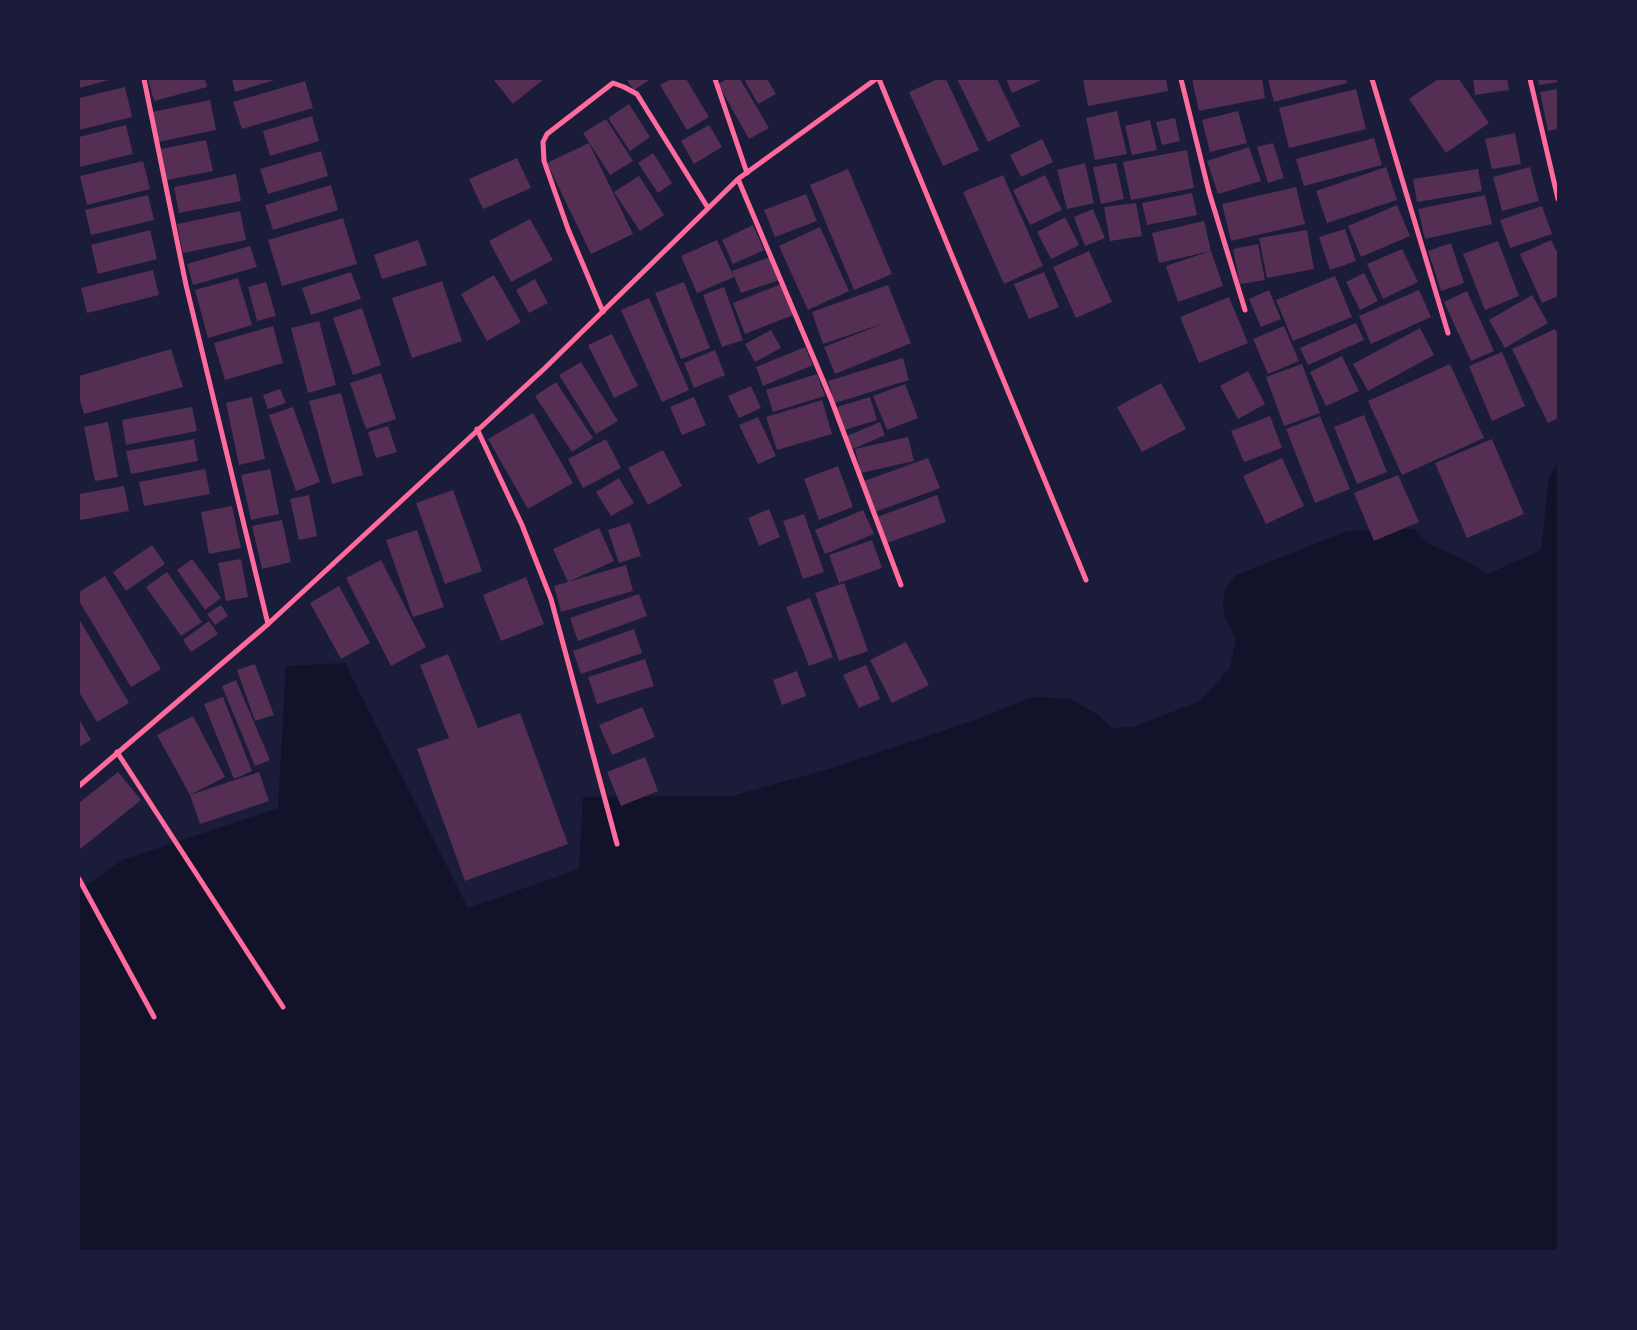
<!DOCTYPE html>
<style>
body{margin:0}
#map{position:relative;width:1637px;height:1330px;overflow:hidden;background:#1b1b3a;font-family:"Work Sans",sans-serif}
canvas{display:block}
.frame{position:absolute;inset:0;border:80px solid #1b1b3a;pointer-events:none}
</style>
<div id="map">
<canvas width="1637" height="1330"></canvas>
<div class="frame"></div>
</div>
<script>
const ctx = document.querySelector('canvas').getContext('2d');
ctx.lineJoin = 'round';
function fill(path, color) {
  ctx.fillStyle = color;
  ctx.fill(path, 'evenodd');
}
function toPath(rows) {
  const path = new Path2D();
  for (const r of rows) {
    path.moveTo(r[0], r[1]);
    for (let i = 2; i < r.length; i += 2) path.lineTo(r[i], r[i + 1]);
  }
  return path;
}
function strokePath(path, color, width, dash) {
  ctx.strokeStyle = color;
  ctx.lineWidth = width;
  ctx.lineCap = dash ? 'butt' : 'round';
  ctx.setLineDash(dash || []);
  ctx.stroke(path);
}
fill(toPath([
 [1558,463,1558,1251,79,1251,79,891,122,860,278,808,286,666,345,663,468,908,579,869,583,797,732,796,832,768,983,717,1033,697,1070,699,1098,715,1112,728,1134,727,1200,701,1230,668,1236,639,1225,616,1223,603,1225,589,1236,575,1348,531,1414,529,1429,544,1463,559,1488,574,1541,550,1549,476]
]), '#12122b');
fill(toPath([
 [79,79,113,79,79,88],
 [148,79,205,79,207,87,154,101],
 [232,79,278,79,235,92],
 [493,79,544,79,513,104],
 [626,79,651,79,634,90],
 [671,79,686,79,709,117,687,130,660,85],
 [727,79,740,79,769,128,749,139,718,84],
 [744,79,767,79,776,94,758,104],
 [938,79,946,79,979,150,943,166,909,92],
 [957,79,997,79,1020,126,988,142],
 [1006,79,1044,79,1012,93],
 [1083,79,1166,79,1168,91,1088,106],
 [1192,79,1262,79,1265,98,1199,111],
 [1268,79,1346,79,1347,83,1274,102],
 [1438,79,1459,79,1489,123,1446,153,1409,99],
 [1473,79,1507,79,1509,90,1475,95],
 [1538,79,1558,79,1558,82,1539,85],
 [305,81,313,108,242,129,233,102],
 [125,87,132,117,79,130,79,98],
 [1356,89,1366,129,1289,148,1279,108],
 [1558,89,1558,129,1548,131,1540,92],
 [210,100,216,130,158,142,152,112],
 [629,104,650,137,630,151,608,118],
 [1117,111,1127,154,1095,160,1086,118],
 [1238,111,1247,143,1210,152,1202,120],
 [312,116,319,141,270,156,263,131],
 [1175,118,1180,141,1162,145,1156,122],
 [606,119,633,161,610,175,583,133],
 [1150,120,1157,150,1132,155,1125,126],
 [126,125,133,154,79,167,79,137],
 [709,125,722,147,694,164,681,141],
 [1515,133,1521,164,1492,169,1485,139],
 [1374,138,1382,165,1304,186,1296,159],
 [1042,139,1053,162,1021,177,1010,155],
 [206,140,213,171,167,180,161,149],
 [589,143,633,234,591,254,547,163],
 [1273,143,1284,178,1268,183,1257,147],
 [1249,147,1261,181,1218,194,1207,161],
 [1187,150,1194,188,1131,200,1123,162],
 [321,151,328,176,268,194,260,169],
 [653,153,672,183,658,193,638,163],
 [517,158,531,188,483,209,469,179],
 [143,161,150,189,87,205,80,176],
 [1085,163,1094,203,1067,209,1057,170],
 [1116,163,1124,199,1101,204,1093,167],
 [1386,167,1397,200,1327,223,1316,191],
 [1530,167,1539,201,1502,211,1493,177],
 [848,169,892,274,854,290,810,185],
 [1478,169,1482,191,1417,202,1413,179],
 [236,174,241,201,179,213,174,187],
 [1003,175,1043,266,1004,284,963,192],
 [1045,175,1062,210,1030,225,1013,190],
 [639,176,664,215,640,231,614,192],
 [331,185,338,210,273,230,265,205],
 [1296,187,1305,224,1231,241,1222,204],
 [1192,193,1197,215,1147,225,1142,203],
 [806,194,817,221,775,237,764,210],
 [148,195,154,220,91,235,85,210],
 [1485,195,1492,224,1425,239,1418,209],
 [1136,203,1142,236,1110,241,1104,207],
 [1397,205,1410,236,1361,257,1348,226],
 [1542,206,1552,234,1510,248,1500,220],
 [1093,209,1105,238,1085,246,1074,217],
 [240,211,246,240,183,253,177,224],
 [1065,217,1079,245,1051,259,1037,232],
 [343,218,357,264,282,286,268,240],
 [530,219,553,260,511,282,489,241],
 [1204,221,1211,251,1159,263,1152,233],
 [753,225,764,250,733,264,722,240],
 [820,227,849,291,808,310,779,246],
 [1345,229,1356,261,1330,270,1319,237],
 [150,230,157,259,98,274,91,245],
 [1307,230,1314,269,1267,278,1259,238],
 [418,240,427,265,382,279,374,255],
 [717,240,734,277,697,293,681,256],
 [1551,240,1558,254,1558,296,1542,303,1520,254],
 [1498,241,1519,296,1485,310,1463,254],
 [1451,243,1464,283,1441,291,1428,251],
 [1258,244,1265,280,1240,284,1233,249],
 [250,246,257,267,193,285,187,264],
 [1402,249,1418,282,1383,299,1367,264],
 [1089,251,1112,302,1076,318,1053,267],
 [1211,251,1223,286,1178,302,1166,266],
 [770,257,779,280,741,293,732,271],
 [153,270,159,295,87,313,81,288],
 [351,272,361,299,311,315,302,288],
 [1044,272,1059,307,1029,319,1014,284],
 [1364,273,1378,301,1360,310,1346,282],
 [494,275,521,322,487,341,461,294],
 [1335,276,1352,317,1293,341,1276,300],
 [238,278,252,325,208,338,195,290],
 [535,279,548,303,529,313,516,290],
 [442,281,462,341,412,358,392,298],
 [266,282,276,316,257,321,248,287],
 [684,282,710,348,681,359,655,293],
 [781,284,793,315,745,334,733,303],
 [888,285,911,343,835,374,824,347,887,322,823,344,812,312],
 [724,287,743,340,722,347,703,295],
 [1269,290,1281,319,1261,327,1249,299],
 [1419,290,1431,317,1371,344,1359,316],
 [1467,291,1494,351,1471,361,1444,302],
 [1532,295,1548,323,1505,348,1489,320],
 [1229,297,1248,343,1199,363,1180,317],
 [649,298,689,390,662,402,621,310],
 [362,308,381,365,353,375,333,318],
 [319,321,336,385,308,393,291,328],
 [1356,323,1364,340,1308,365,1300,348],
 [273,326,283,363,225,380,214,343],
 [1284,326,1299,361,1268,374,1253,339],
 [1420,328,1434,355,1368,391,1353,364],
 [1555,329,1558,335,1558,418,1548,423,1512,349],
 [771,330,781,348,755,362,745,344],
 [612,334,638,386,614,398,588,345],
 [805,347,813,365,763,386,756,367],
 [171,349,183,387,84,414,79,397,79,376],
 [715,350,725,375,694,388,684,363],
 [1502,352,1525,406,1492,421,1469,366],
 [1342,356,1359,391,1326,406,1310,372],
 [903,358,909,380,835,403,828,381],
 [581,362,618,421,596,434,559,375],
 [1302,364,1320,413,1284,426,1266,377],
 [1450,364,1484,438,1402,475,1368,401],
 [1248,371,1265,404,1238,419,1220,386],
 [381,373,396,419,366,429,350,383],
 [817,374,825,396,773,412,766,390],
 [556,382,593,438,572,452,535,396],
 [1161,383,1186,429,1142,452,1117,407],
 [905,384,918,418,887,430,873,396],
 [751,386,761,408,739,418,728,396],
 [280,389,286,403,268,409,263,395],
 [341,393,363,475,332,484,309,401],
 [252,397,265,459,239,465,226,403],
 [694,397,706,425,682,435,670,407],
 [870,397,877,420,844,430,837,407],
 [822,400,832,434,777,450,766,417],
 [192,407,197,431,126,445,122,420],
 [293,407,320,482,296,491,269,415],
 [533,413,573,483,528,509,488,439],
 [1364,415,1387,472,1357,484,1334,427],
 [1270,416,1282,448,1244,462,1231,431],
 [1320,416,1350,489,1315,503,1286,429],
 [758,417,776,456,758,464,739,425],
 [108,422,118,477,95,481,84,427],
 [880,422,885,435,853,449,847,436],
 [388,426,397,452,376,458,368,432],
 [908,437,914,461,861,473,855,449],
 [194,439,198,461,131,474,126,451],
 [606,439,621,468,583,488,568,459],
 [1492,439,1524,514,1467,538,1435,463],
 [663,450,682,486,648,505,628,468],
 [928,458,940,488,875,512,864,481],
 [1282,458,1304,506,1266,524,1243,476],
 [838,466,853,507,819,520,804,479],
 [205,469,210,494,144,506,139,482],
 [270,469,279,514,251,520,241,475],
 [1398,475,1419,522,1374,541,1354,493],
 [619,478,634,503,611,516,596,492],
 [124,486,129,511,80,520,79,494],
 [453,490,482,571,445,584,416,503],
 [309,495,317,536,299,540,290,499],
 [937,495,946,522,887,543,877,517],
 [232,506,241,548,209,554,201,512],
 [769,509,780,537,759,546,748,518],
 [863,510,874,534,825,554,815,530],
 [804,514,824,572,803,579,783,521],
 [282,520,291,562,262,569,252,526],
 [630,523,641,556,619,563,608,530],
 [599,528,614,561,568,582,553,549],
 [417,530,444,607,413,617,386,540],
 [872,540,882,568,839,583,829,555],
 [152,545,165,564,126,591,113,572],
 [192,559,221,598,205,610,177,570],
 [241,559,248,597,226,601,218,563],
 [381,560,426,647,391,666,346,578],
 [626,565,633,591,561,612,554,586],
 [167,572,202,622,181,636,146,587],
 [105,576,161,669,131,687,79,601,79,592],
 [526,577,544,624,501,641,483,595],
 [844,583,868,651,839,661,815,593],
 [339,586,370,643,341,659,310,603],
 [639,594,647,616,578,641,570,618],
 [810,598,833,657,809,666,786,607],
 [221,605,228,616,215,625,207,614],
 [79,619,129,703,97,722,79,692],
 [209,621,218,634,191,652,183,640],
 [634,629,642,653,581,674,573,651],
 [906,642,929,685,892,703,870,660],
 [448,654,478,728,520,713,568,844,465,881,417,749,449,738,420,665],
 [645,659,654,686,597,704,588,677],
 [255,664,274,715,255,721,237,670],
 [866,665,880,699,859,708,843,675],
 [797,671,806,696,782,705,773,680],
 [236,680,270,760,255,766,222,686],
 [223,697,252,771,234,779,204,704],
 [642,707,655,737,612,755,599,725],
 [193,716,225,777,190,795,259,772,269,801,200,824,190,795,157,735],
 [79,719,91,740,79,747],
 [645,757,658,791,621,806,607,772],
 [118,772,141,800,79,850,79,803]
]), '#542f53');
strokePath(toPath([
 [144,79,186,285,268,624],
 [715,79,747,173],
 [879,79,1086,580],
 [1181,79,1209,192,1245,310],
 [1372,79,1448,333],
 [1530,79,1558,199],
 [738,179,831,399,901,585],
 [603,312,568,229,544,161,543,142,547,134,613,83,624,87,637,94,708,208],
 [477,429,522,525,551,599,617,844],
 [117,752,283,1007],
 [79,786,268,624,545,368,738,179,876,79],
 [79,879,154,1017]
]), '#ff6b9d', 5);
</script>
